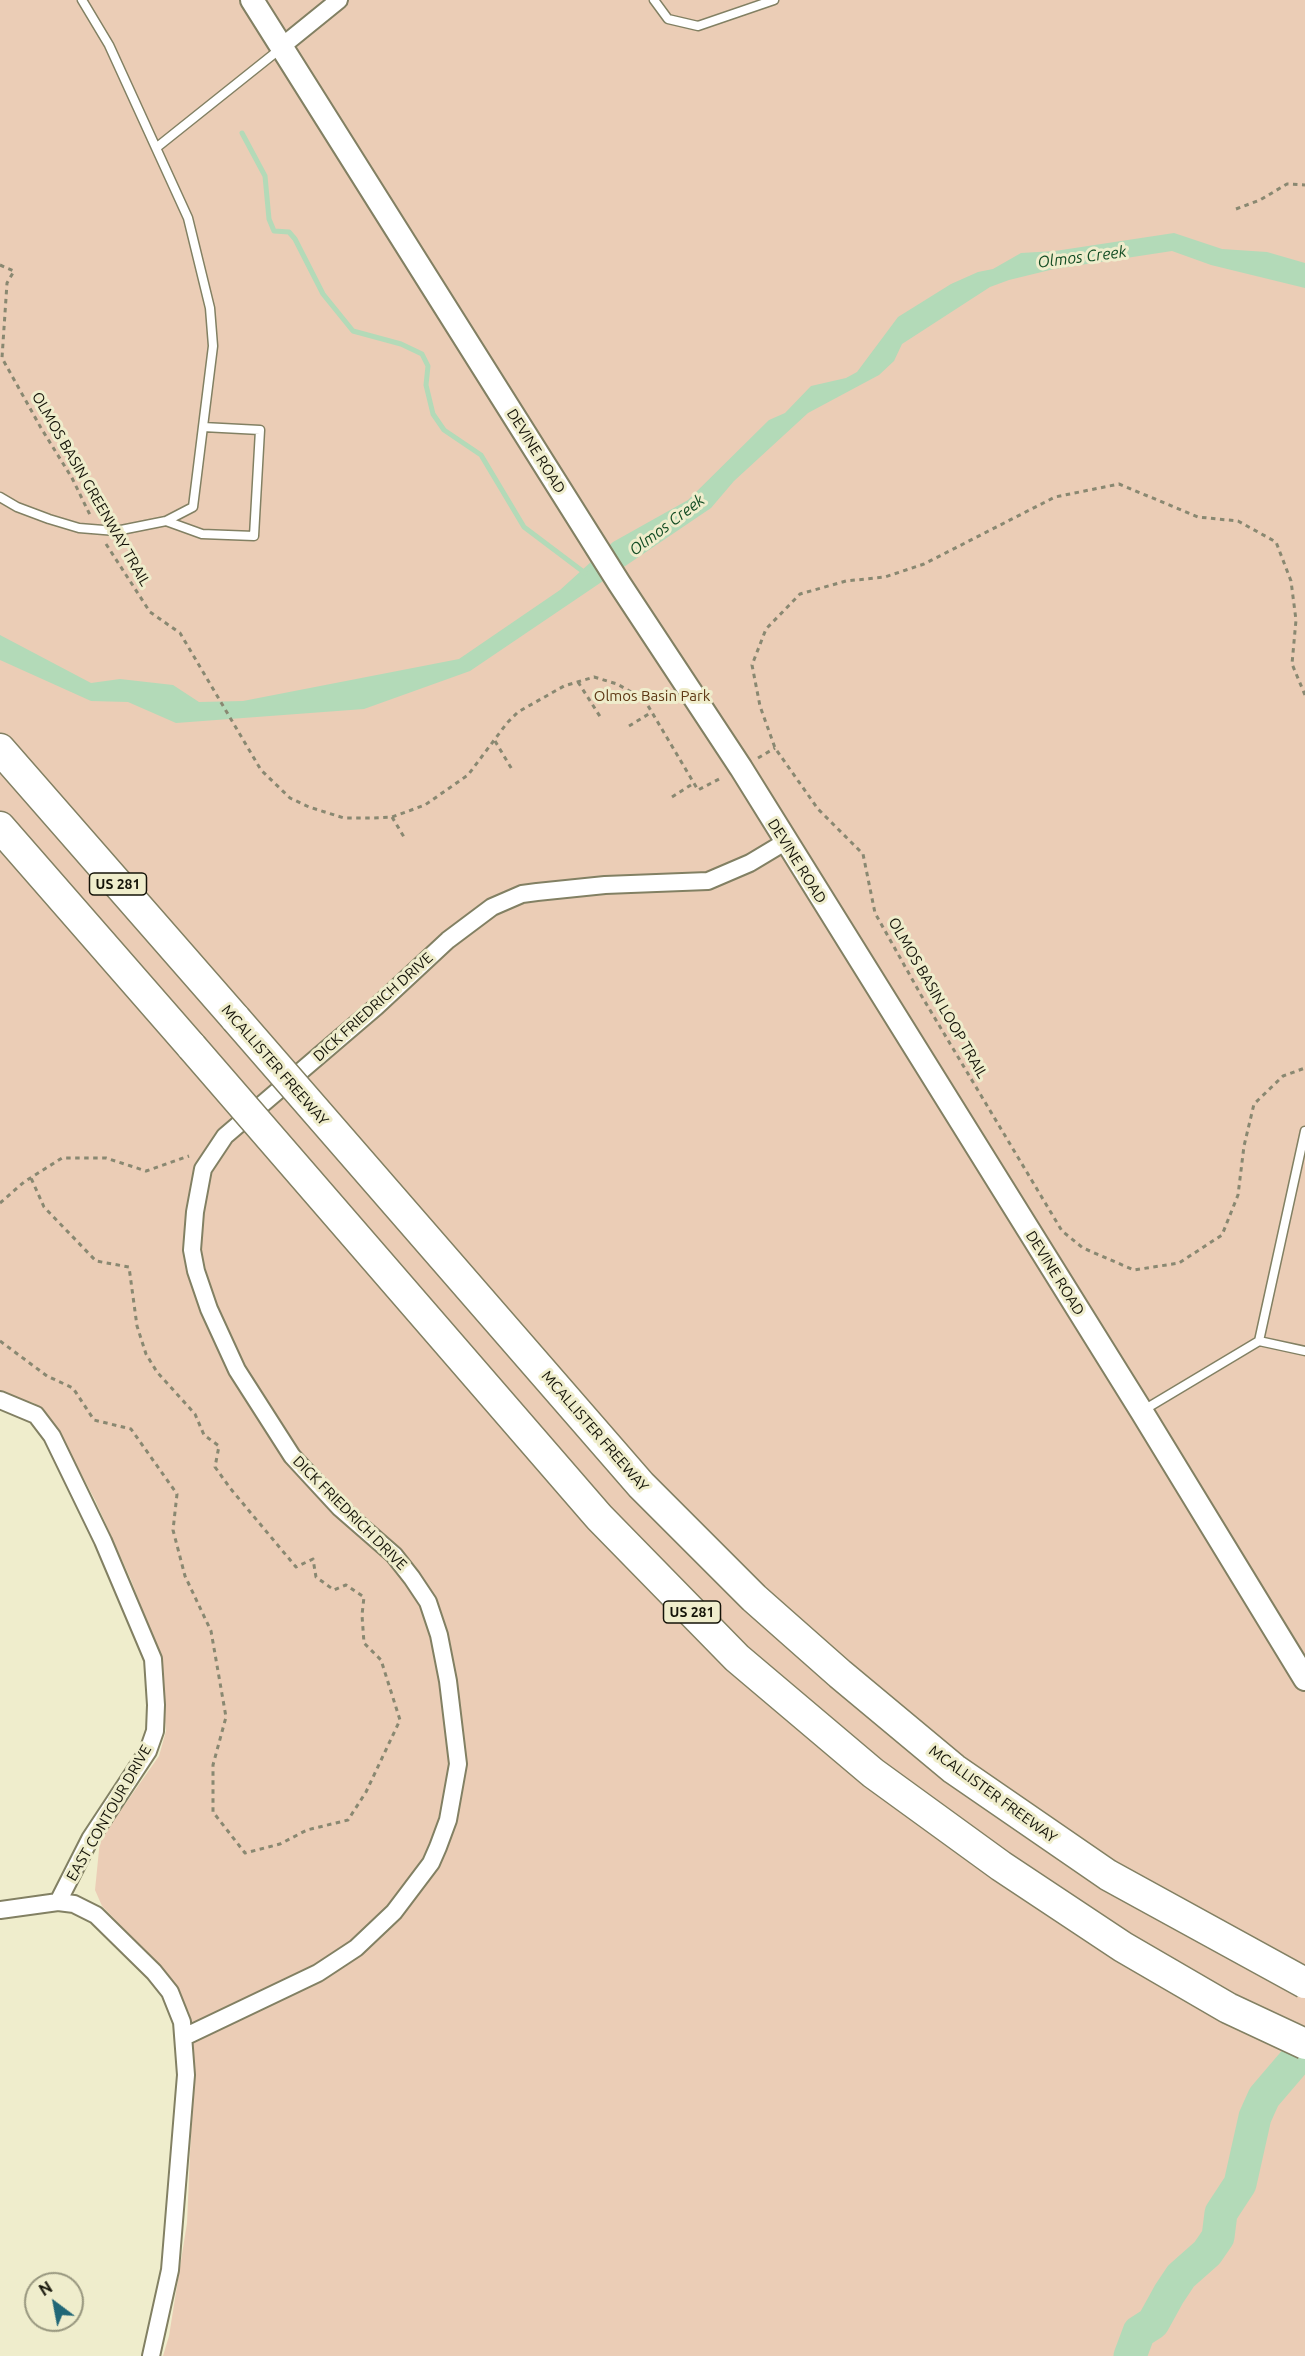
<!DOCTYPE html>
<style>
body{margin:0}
#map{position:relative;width:1305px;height:2356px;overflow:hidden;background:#efedcc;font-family:Ubuntu,sans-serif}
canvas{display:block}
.north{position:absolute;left:24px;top:2272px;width:60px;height:60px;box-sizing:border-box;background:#efedcc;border:2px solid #97967e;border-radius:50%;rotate:328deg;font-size:16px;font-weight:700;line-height:24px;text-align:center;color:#141308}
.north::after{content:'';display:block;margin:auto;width:21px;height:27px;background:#216777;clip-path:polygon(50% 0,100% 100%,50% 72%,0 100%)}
</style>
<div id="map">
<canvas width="1305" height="2356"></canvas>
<div class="north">N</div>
</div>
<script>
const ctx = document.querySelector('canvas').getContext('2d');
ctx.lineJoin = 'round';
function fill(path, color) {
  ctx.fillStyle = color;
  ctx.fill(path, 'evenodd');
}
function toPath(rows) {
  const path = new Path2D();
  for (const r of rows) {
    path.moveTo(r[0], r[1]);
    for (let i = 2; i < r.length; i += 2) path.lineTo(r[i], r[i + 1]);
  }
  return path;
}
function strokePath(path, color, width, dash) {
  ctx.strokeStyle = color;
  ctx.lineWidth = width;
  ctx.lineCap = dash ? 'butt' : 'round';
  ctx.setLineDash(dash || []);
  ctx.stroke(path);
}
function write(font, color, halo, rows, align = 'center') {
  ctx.font = font + ' Ubuntu,sans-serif';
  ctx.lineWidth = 6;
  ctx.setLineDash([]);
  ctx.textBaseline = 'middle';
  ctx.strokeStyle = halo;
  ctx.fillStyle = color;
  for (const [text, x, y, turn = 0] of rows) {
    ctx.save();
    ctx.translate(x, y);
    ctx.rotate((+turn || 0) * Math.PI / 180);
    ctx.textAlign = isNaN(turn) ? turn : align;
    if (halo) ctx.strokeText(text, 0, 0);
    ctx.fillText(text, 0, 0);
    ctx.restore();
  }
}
fill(toPath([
 [0,0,1305,0,1305,2356,163,2356,169,2336,187,2223,194,2062,189,2012,157,1963,102,1906,95,1890,100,1840,159,1756,166,1731,159,1662,155,1643,131,1580,95,1500,58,1430,34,1403,0,1393]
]), '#ebcdb6');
fill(toPath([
 [1174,233,1222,249,1267,252,1305,263,1305,288,1211,265,1172,251,1054,269,1009,280,990,287,902,344,894,361,879,375,808,413,734,481,711,508,470,671,364,709,176,723,128,702,91,701,0,660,0,635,91,683,120,679,173,685,199,702,243,701,459,659,560,590,613,542,688,500,769,420,785,413,811,386,846,378,857,372,898,317,951,284,978,272,993,269,1021,253,1055,251]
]), '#b3dab8');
strokePath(toPath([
 [242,133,265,176,269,219,274,231,289,232,295,239,323,294,353,331,401,344,422,354,428,366,426,385,433,414,444,430,481,455,524,527,585,573]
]), '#b3dab8', 5);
strokePath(toPath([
 [1130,2356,1139,2332,1153,2323,1169,2294,1181,2276,1207,2253,1218,2237,1221,2213,1240,2184,1255,2117,1264,2097,1305,2049]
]), '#b3dab8', 33);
const lane = toPath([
 [654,0,668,19,698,26,774,0],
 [156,148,280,49],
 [0,497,17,507,49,519,79,528,116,531,166,521,193,507,213,346,210,308,188,218,109,45,82,0],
 [166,521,202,534,254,536,260,430,203,427],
 [1259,1341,1305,1131],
 [1142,1411,1259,1341,1305,1351]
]);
const street = toPath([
 [281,47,339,0],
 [0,1400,36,1415,52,1436,103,1541,153,1659,156,1705,155,1731,148,1751,90,1839,58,1902],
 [0,1910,58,1902,74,1904,96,1915,154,1972,170,1992,182,2022,186,2075,170,2270,151,2356],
 [184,2037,318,1973,356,1948,394,1912,431,1863,438,1847,448,1820,458,1764,448,1681,439,1635,428,1602,412,1578,394,1555,340,1508,292,1456,237,1370,209,1309,196,1271,192,1250,195,1212,203,1169,225,1136,376,1007,448,940,492,907,522,894,537,892,605,885,708,881,750,863,785,842]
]);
const secondary = toPath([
 [252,0,619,583,741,768,1142,1412,1305,1679]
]);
const highway = toPath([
 [0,749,236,1019],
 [0,827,192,1047]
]);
strokePath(lane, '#828063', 11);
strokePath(street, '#828063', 20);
strokePath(secondary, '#828063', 26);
strokePath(highway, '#828063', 33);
strokePath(toPath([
 [1236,209,1260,200,1287,184,1305,185],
 [0,265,14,271,7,283,2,358,41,428,72,478,91,517],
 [106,544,150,612,180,633,261,770,290,798,309,807,344,818,373,818,392,817,425,805,468,775,507,723,518,712,564,686,594,677,617,684,644,699,698,790,723,777],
 [578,682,601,718],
 [1305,695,1292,664,1296,620,1291,581,1276,542,1238,521,1198,517,1119,484,1055,497,924,564,885,577,846,581,800,594,766,629,752,665,760,706,775,748,818,809,863,854,875,913,921,995,1062,1231,1083,1248,1134,1270,1179,1263,1222,1235,1238,1195,1244,1146,1254,1104,1283,1076,1305,1068],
 [629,726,652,712],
 [495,741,513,771],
 [758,758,775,748],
 [672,797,694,783],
 [392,817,404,837],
 [0,1203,24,1182,62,1158,106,1158,146,1171,189,1156],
 [0,1341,47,1376,73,1388,94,1420,131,1429,177,1494,173,1530,185,1576,211,1631,226,1717,213,1765,213,1812,245,1853,280,1844,307,1830,348,1820,366,1792,400,1720,381,1660,364,1643,362,1615,364,1597,346,1585,334,1590,316,1577,313,1559,296,1567,230,1488,215,1467,219,1446,204,1435,195,1414,157,1372,146,1354,137,1326,129,1267,96,1261,44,1207,31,1178]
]), '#898871', 3, [4.5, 4.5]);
strokePath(lane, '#fff', 8);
strokePath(street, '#fff', 16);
strokePath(secondary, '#fff', 22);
strokePath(highway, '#fff', 30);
const highwayBridge = toPath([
 [236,1019,641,1485,754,1598,840,1674,954,1769,1108,1875,1305,1983],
 [192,1047,599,1517,737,1658,873,1773,1001,1866,1123,1947,1228,2008,1305,2044]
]);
strokePath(highwayBridge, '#828063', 33, []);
strokePath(highwayBridge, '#fff', 30);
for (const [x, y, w] of [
 [118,884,57],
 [692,1612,57]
]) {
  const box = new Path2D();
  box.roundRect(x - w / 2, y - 11, w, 22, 4.5);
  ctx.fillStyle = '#efedcc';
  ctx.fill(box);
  strokePath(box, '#141308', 1.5);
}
write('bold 14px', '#141308', null, [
 ["US 281",118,884],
 ["US 281",692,1612]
]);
write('15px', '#141308', '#efedcc', [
 ["DEVINE ROAD",536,451,58],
 ["OLMOS BASIN GREENWAY TRAIL",91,489,60],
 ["DEVINE ROAD",797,861,58],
 ["OLMOS BASIN LOOP TRAIL",938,998,60],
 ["DICK FRIEDRICH DRIVE",373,1007,-42],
 ["MCALLISTER FREEWAY",275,1065,49],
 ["DEVINE ROAD",1055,1273,58],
 ["MCALLISTER FREEWAY",595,1431,49],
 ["DICK FRIEDRICH DRIVE",350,1513,45],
 ["MCALLISTER FREEWAY",993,1794,36],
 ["EAST CONTOUR DRIVE",109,1813,-60]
]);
write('15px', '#5e3814', '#efedcc', [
 ["Olmos Basin Park",652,696]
]);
write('italic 16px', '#134d24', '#efedcc', [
 ["Olmos Creek",1082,257,-7],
 ["Olmos Creek",667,525,-37]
]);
</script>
